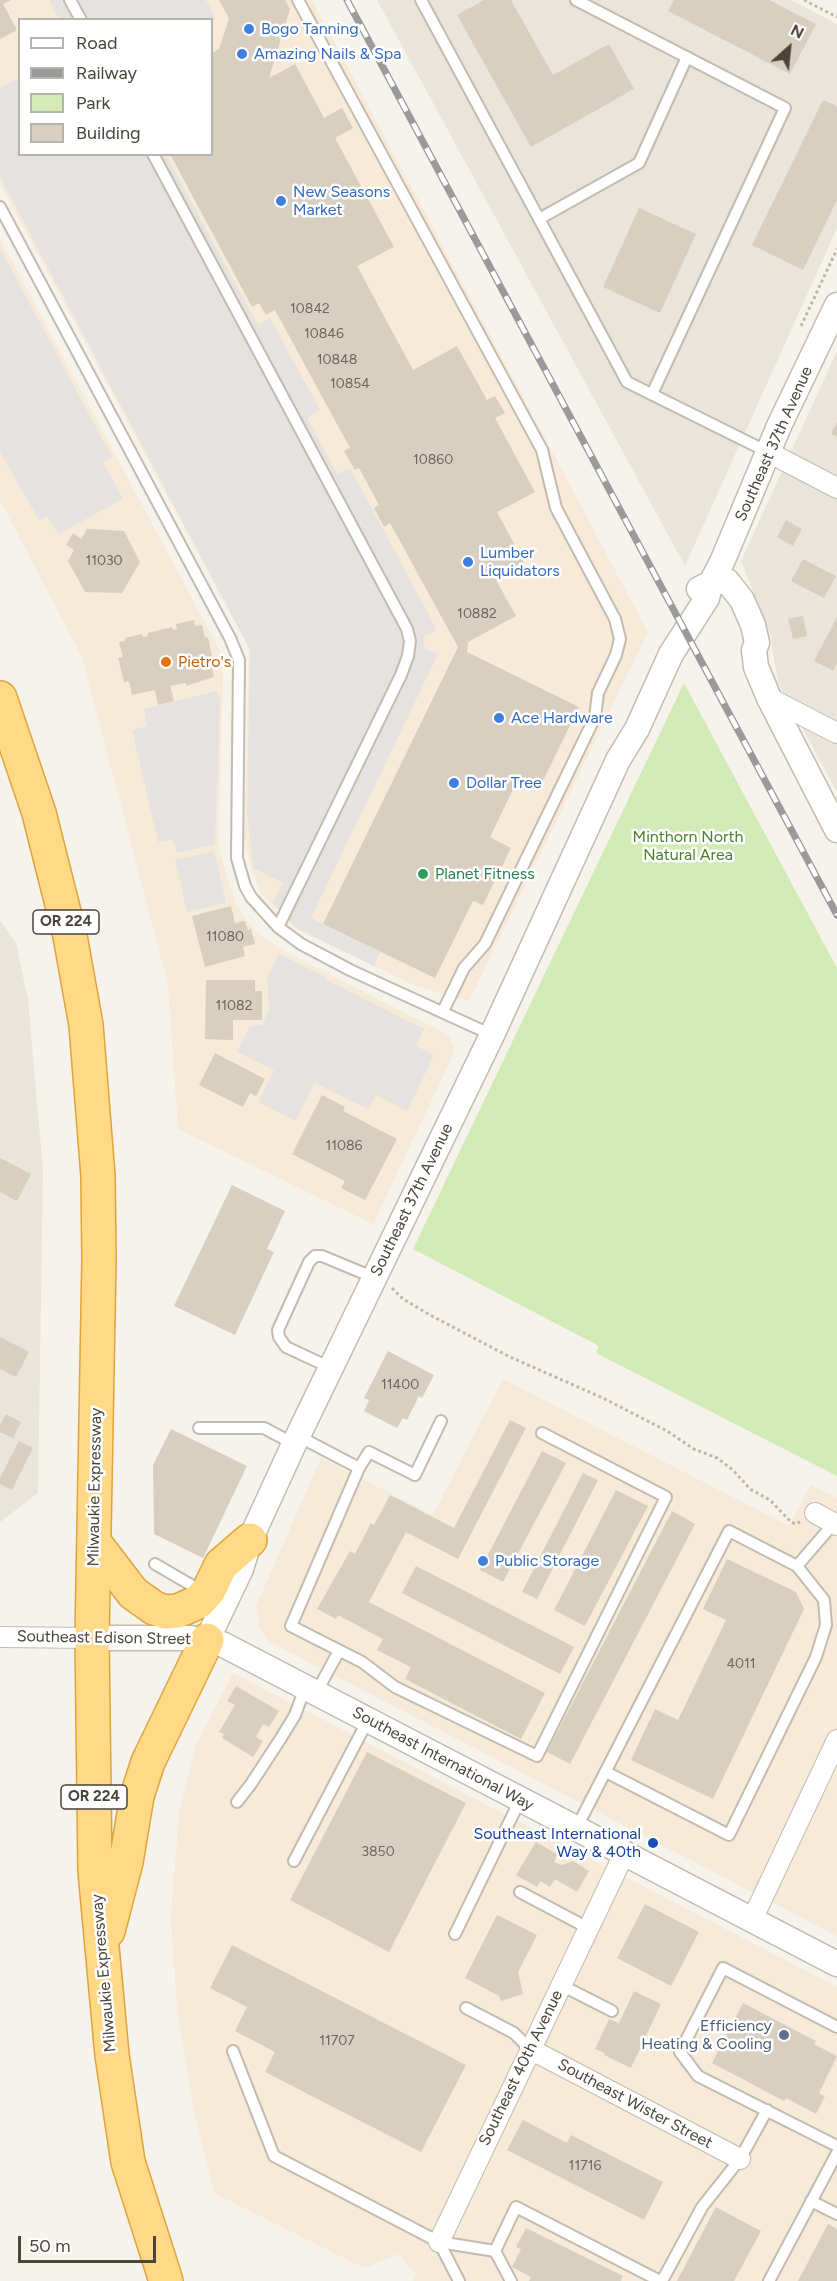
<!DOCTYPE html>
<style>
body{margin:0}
#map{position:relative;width:837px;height:2281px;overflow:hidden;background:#f6f3ec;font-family:Figtree,sans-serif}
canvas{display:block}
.legend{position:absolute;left:18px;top:18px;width:195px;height:138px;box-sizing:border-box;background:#fff;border:2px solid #b7b4b0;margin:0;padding:8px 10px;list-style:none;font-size:18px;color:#4b4439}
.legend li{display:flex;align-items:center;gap:12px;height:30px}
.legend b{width:30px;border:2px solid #b7b4b0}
.north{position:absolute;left:759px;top:18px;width:60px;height:60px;-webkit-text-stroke:4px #fff;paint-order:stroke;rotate:27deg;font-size:16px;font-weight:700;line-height:24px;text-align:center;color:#4b4439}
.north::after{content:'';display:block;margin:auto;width:21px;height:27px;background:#4b4439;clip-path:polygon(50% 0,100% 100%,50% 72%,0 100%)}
.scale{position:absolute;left:18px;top:2236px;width:138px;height:27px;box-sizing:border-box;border:3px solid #4b4439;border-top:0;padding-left:8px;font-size:18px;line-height:21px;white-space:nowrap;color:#4b4439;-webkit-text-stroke:4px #fff;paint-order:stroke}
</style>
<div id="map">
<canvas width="837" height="2281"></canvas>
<ul class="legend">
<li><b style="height:8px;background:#fff"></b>Road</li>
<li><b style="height:8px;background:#9a9a9a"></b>Railway</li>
<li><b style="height:16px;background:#d2eab5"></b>Park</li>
<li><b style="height:16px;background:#d8cfc1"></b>Building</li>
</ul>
<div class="north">N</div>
<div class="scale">50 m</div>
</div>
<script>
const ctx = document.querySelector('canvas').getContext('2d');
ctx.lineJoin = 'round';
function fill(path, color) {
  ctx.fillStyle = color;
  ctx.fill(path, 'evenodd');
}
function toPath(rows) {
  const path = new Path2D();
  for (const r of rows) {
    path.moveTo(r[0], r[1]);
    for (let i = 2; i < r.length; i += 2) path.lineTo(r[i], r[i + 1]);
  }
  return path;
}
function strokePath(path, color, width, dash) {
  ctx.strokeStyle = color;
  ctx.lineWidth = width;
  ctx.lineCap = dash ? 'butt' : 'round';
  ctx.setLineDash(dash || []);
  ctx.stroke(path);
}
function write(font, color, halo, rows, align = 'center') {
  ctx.font = font + ' Figtree,sans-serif';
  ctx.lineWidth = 5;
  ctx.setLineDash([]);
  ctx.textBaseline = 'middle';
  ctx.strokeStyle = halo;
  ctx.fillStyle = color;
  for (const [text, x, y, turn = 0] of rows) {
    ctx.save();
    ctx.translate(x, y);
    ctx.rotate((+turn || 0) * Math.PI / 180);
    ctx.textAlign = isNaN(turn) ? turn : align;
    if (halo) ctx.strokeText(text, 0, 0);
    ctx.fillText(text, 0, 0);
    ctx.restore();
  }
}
fill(toPath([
 [377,0,791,0,837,24,837,228,685,566],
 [837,351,837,792,778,683,770,633,741,561],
 [0,920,16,943,28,1000,43,1170,38,1493,0,1522]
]), '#eae5da');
fill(toPath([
 [0,0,312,0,648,632,469,1001,416,986,296,929,261,893,250,865,244,840,249,649,0,184],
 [20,20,212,20,212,154,20,154],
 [0,239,220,651,223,671,218,846,235,902,246,920,261,936,283,951,449,1035,455,1051,373,1224,178,1129,168,985,82,657,0,500],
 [503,1379,789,1526,811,1485,837,1498,837,1936,268,1641,259,1627,256,1606,321,1458,433,1515],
 [233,1673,837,1987,837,2281,413,2281,416,2273,406,2264,399,2254,364,2268,214,2193,195,2117,177,2010,171,1917,179,1812,196,1745]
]), '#f7ead8');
fill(toPath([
 [684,683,837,968,837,1476,596,1353,599,1346,413,1249]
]), '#d2eab5');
fill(toPath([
 [49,0,206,0,216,19,212,21,59,19],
 [19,78,20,154,166,155,258,325,270,318,320,410,307,418,337,474,350,468,437,630,425,636,424,648,438,654,311,918,380,952,374,966,296,928,273,903,283,883,253,868,247,813,250,649,0,177,0,88],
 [0,248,112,457,103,462,123,499,58,534,47,516,39,520,0,452],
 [217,691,220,701,215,844,177,853,173,839,158,842,132,730,147,726,144,709],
 [214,851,226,903,187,912,175,860],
 [279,954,326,977,325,979,424,1029,416,1046,434,1055,407,1111,376,1095,368,1109,315,1083,296,1121,258,1102,274,1070,237,1052,250,1026,262,1025,269,1010,267,977]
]), '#e5e3e0');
fill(toPath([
 [0,0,11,0,3,4,17,30,0,39],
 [219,0,285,0,290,9,269,78,295,64,324,118,342,108,353,128,335,138,394,247,357,266,413,370,457,346,487,400,495,396,505,413,495,418,535,492,497,512,526,566,497,582,516,616,468,642,467,652,579,707,539,789,518,779,490,837,511,848,483,905,473,901,435,978,323,924,458,647,390,523,384,527,374,508,379,505,359,468,355,470,344,451,350,448,275,310,266,315,259,303,252,307,170,154,212,154,212,53,219,49,229,18],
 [484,0,511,0,553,75,609,44,634,89,531,147,457,15],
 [674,0,769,0,816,24,790,74,668,11],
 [823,100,837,106,837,200,803,270,752,245],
 [639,208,696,234,660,313,603,287],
 [837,422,837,437,831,434],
 [786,520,802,529,793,546,777,537],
 [87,529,124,531,140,562,122,593,85,592,68,561,74,550,66,545,73,533,81,539],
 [803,559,836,576,824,598,791,581],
 [803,616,807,636,793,639,788,619],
 [837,617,837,664,833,671,814,661],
 [194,620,195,626,202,625,205,638,208,637,213,662,211,663,214,677,186,686,186,683,170,686,174,701,158,705,155,690,132,695,129,681,124,682,118,658,123,657,119,642,125,641,125,638,142,634,143,637,148,636,148,633,172,627,173,630,177,629,176,624],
 [231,906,235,923,245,921,248,930,251,929,255,944,243,947,245,956,205,967,192,916],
 [206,980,255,980,255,991,262,991,262,1020,233,1020,233,1040,205,1039],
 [215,1053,265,1079,256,1096,250,1093,243,1107,199,1085],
 [322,1095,345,1107,343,1111,397,1139,365,1200,341,1188,345,1181,292,1154],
 [0,1158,31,1174,17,1201,0,1192],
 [232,1185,285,1211,267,1249,274,1252,235,1335,174,1306],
 [0,1337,29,1352,16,1377,0,1369],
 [388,1351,434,1375,422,1398,419,1396,407,1420,403,1418,397,1428,364,1411,369,1400,364,1398],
 [6,1414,21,1422,13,1438,0,1432,0,1425],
 [510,1420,526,1428,458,1559,406,1532,369,1602,545,1693,521,1739,405,1679,411,1667,377,1650,383,1639,338,1615,336,1619,317,1609,350,1551,355,1554,371,1523,374,1525,390,1495,454,1528],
 [171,1429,247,1466,203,1558,154,1534,153,1465],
 [19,1441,33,1448,12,1490,0,1484,0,1478],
 [542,1451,566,1463,503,1582,480,1570],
 [583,1473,598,1480,537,1599,522,1592],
 [616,1490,648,1506,585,1626,554,1610],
 [672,1511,695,1524,570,1764,547,1752],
 [727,1559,796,1592,804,1609,713,1799,631,1760,655,1709,678,1720,726,1620,703,1609],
 [416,1566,574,1647,560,1674,402,1593],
 [236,1686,279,1711,269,1727,263,1724,256,1737,263,1741,253,1757,222,1738,224,1734,219,1732,235,1705,227,1701],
 [367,1752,466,1803,389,1952,290,1900],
 [536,1842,557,1854,554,1862,562,1865,573,1861,589,1871,577,1892,555,1879,550,1887,540,1881,537,1887,516,1875],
 [645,1904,699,1932,671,1986,617,1958],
 [497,1915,537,1935,518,1972,523,1994,501,2001,499,1996,465,1978],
 [232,1945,466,2065,421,2152,265,2072,275,2052,235,2031,247,2007,210,1988],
 [634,1991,661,2004,631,2068,604,2055,605,2053,595,2049,609,2019,619,2023],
 [743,2003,816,2041,814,2044,837,2056,819,2093,825,2096,816,2114,786,2098,784,2101,712,2063],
 [523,2120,567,2143,571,2135,663,2182,644,2220,507,2150],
 [716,2207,761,2231,734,2281,677,2281],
 [828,2224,837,2229,837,2281,798,2281],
 [526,2228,623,2276,621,2281,529,2281,531,2277,512,2267,521,2249,516,2247]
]), '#d8cfc1');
const service = toPath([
 [70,0,81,20],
 [298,0,542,450,556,508,615,619,620,639,616,655,598,693,595,717,485,944,464,968,443,1011],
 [421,0,627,382,768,452],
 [576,0,785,108,652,394],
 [153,154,407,629,410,641,408,656,401,675,278,927],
 [0,207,230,638,239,660,237,858,245,886,251,897,278,927,301,944,350,970,492,1035],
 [539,219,639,163,687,57],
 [331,1368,286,1347,279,1337,278,1330,309,1262,315,1256,322,1256,375,1278],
 [199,1428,264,1428,294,1444],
 [298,1436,359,1468,369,1452,415,1475,441,1421],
 [359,1468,291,1626,362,1662,395,1687,537,1756,666,1497,542,1433],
 [155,1564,203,1592],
 [797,1566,834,1523],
 [316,1693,339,1651],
 [237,1802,251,1784,281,1738,295,1715,305,1688],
 [576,1829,729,1531,797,1566,824,1600,826,1625,816,1657,729,1835,606,1772],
 [294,1861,368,1720],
 [520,1892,588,1928],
 [455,1934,520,1800],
 [561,1985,612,2011],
 [466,2008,514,2033,530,2049],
 [837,2027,723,1968,680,2052,698,2076,837,2146],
 [233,2051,274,2156,439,2242,495,2251,511,2281],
 [811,2201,837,2214],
 [439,2242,459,2281],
 [495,2251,516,2207,660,2281],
 [662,2281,702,2207,740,2159,767,2110],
 [769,2281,837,2153]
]);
const minor = toPath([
 [768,452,837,488],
 [769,698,837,733],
 [815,1513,837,1525],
 [0,1637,92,1638],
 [752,1920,837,1740],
 [530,2049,740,2159],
 [439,2242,624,1854]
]);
const tertiary = toPath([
 [699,589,711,583,727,581,742,600,753,625,757,643,754,650,756,667,769,698,837,830],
 [92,1638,191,1638,222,1644,837,1964],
 [207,1640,241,1569,250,1540,294,1444,492,1035,618,760,637,729,671,654,707,598,711,583,722,562,779,426,837,305]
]);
const trunk = toPath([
 [0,698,39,813,70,936,86,1025,98,1176,99,1260,92,1638,95,1871,112,2055,128,2162,166,2281],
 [94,1542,133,1593,154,1608,165,1612,178,1611,198,1602,209,1590,221,1565,250,1540],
 [108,1931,126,1862,137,1796,148,1762,207,1640]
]);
strokePath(service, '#c2bbae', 14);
strokePath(minor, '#c2bbae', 22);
strokePath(tertiary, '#c2bbae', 27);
strokePath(trunk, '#e0a43c', 36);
strokePath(toPath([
 [804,0,837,17],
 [801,326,837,249],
 [392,1288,403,1299,430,1315,510,1357,603,1398,667,1431,694,1449,717,1458,733,1470,750,1489,770,1500,790,1521,795,1524,800,1522]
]), '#c4b79f', 3, [3, 3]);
strokePath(service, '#fff', 10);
strokePath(minor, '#fff', 20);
strokePath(tertiary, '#fff', 24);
strokePath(trunk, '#ffd985', 33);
const rail = toPath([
 [347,0,837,915]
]);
strokePath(rail, '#9a9a9a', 7);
strokePath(rail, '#fff', 4.5, [14]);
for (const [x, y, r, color] of [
 [249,29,6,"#3f7fe0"],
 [242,54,6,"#3f7fe0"],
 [281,201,6,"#3f7fe0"],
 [468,562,6,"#3f7fe0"],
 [166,662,6,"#e8710a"],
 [499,718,6,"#3f7fe0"],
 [454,783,6,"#3f7fe0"],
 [423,874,6,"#2e9e5b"],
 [483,1561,6,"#3f7fe0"],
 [653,1843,6,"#1a4fb4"],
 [784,2035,6,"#5c6f8a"]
]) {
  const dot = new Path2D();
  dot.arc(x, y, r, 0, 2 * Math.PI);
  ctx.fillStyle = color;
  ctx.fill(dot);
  strokePath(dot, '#fff', 2);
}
write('14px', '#6e675b', null, [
 ["10842",310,309],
 ["10846",324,334],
 ["10848",337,360],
 ["10854",350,384],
 ["10860",433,460],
 ["11030",104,561],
 ["10882",477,614],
 ["11080",225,937],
 ["11082",234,1006],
 ["11086",344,1146],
 ["11400",400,1385],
 ["4011",741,1664],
 ["3850",378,1852],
 ["11707",337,2041],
 ["11716",585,2166]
]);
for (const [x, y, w] of [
 [66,922,66],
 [94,1797,66]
]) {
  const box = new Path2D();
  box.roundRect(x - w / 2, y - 12, w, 24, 4.5);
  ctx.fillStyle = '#fff';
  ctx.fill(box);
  strokePath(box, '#4b4439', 1.5);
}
write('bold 15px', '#4b4439', null, [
 ["OR 224",66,922],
 ["OR 224",94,1797]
]);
write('16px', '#366cbe', '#fff', [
 ["Bogo Tanning",261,29],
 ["Amazing Nails & Spa",254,54],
 ["New Seasons",293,192],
 ["Market",293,210],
 ["Lumber",480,553],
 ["Liquidators",480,571],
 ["Ace Hardware",511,718],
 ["Dollar Tree",466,783],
 ["Public Storage",495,1561]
], 'left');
write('16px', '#4b4439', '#fff', [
 ["Southeast 37th Avenue",774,444,-66],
 ["Southeast 37th Avenue",412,1200,-64],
 ["Milwaukie Expressway",95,1487,-89],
 ["Southeast Edison Street",104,1638,1],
 ["Southeast International Way",443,1759,28],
 ["Milwaukie Expressway",104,1973,-95],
 ["Southeast 40th Avenue",521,2068,-64],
 ["Southeast Wister Street",635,2104,28]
]);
write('16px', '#c56008', '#fff', [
 ["Pietro's",178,662]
], 'left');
write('16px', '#4a7f2a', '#fff', [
 ["Minthorn North",688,837],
 ["Natural Area",688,855]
]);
write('16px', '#27864d', '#fff', [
 ["Planet Fitness",435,874]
], 'left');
write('16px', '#164399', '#fff', [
 ["Southeast International",641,1834],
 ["Way & 40th",641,1852]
], 'right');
write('16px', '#4e5e75', '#fff', [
 ["Efficiency",772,2026],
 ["Heating & Cooling",772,2044]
], 'right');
</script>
